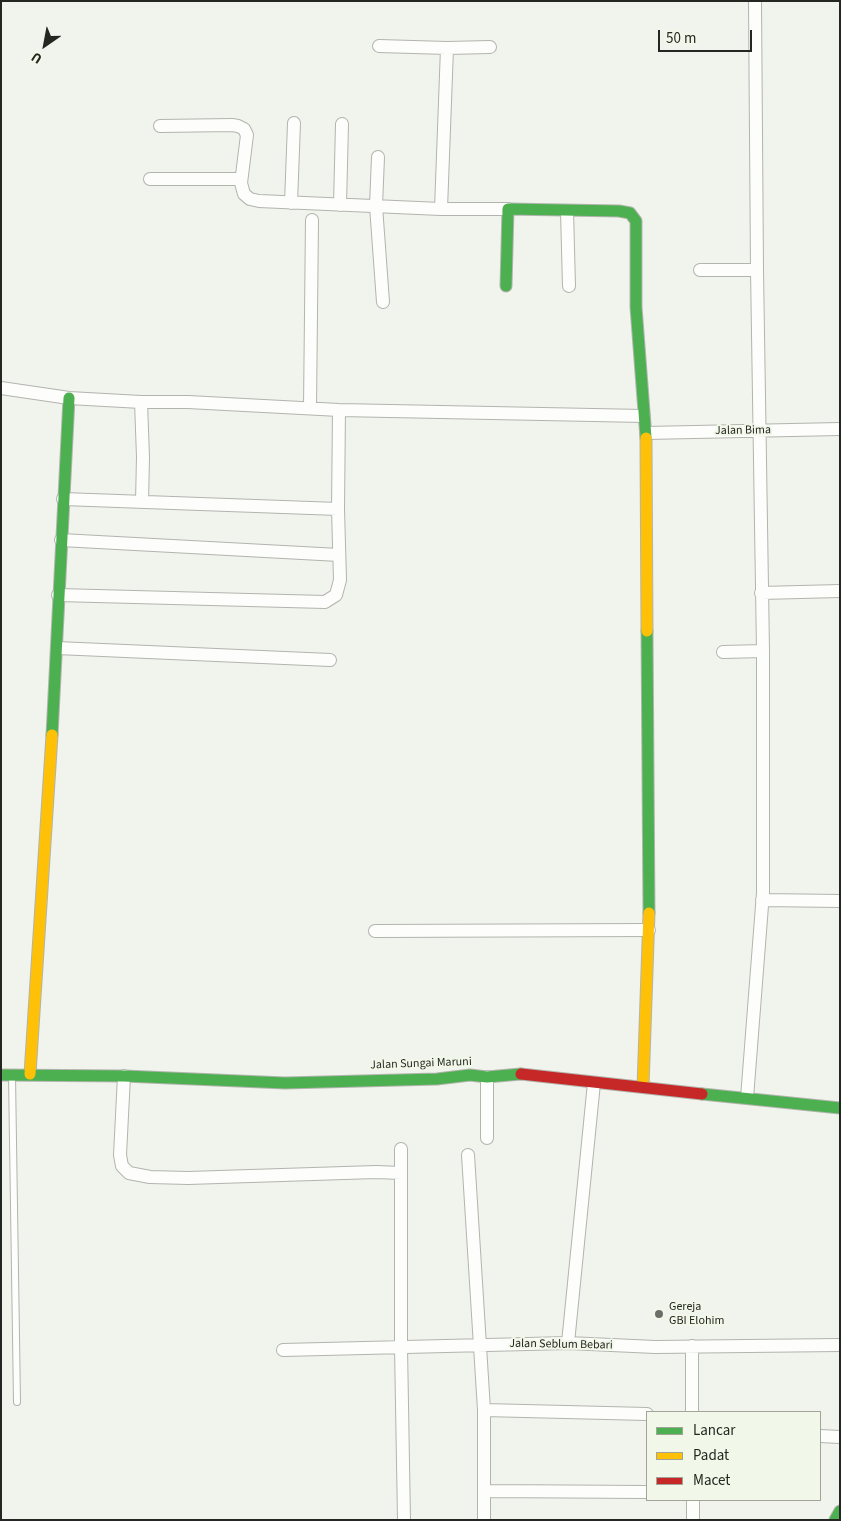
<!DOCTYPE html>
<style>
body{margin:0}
#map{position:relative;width:841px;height:1521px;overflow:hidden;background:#f1f4ec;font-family:"Source Sans 3",sans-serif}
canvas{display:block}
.frame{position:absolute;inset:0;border:2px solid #242721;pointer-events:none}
.legend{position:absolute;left:646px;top:1411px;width:175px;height:90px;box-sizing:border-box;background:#f2f8e9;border:1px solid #a0a499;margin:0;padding:6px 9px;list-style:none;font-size:15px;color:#242721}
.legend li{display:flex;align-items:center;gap:10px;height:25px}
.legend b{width:25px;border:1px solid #a0a499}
.north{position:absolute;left:20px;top:20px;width:50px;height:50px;-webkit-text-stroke:4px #f2f8e9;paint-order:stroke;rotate:213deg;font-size:14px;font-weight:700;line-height:20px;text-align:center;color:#242721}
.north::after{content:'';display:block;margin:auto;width:18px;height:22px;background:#242721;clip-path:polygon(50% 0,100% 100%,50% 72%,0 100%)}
.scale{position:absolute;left:658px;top:30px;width:94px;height:22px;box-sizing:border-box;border:2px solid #242721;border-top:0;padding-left:6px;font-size:15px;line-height:18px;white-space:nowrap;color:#242721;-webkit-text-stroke:4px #f2f8e9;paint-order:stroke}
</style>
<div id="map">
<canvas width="841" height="1521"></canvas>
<div class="frame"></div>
<ul class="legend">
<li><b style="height:6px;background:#4caf50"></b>Lancar</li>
<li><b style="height:6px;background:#ffc107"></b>Padat</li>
<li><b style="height:6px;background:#c62828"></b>Macet</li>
</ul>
<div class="north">U</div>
<div class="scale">50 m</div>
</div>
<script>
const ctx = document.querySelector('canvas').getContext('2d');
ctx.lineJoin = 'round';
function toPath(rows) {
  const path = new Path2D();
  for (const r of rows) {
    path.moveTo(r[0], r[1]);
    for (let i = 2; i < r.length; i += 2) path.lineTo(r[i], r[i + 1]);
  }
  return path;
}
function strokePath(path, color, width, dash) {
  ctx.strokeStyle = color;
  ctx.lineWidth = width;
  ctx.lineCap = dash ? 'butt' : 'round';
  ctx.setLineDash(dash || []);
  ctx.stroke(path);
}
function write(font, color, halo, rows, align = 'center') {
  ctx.font = font + ' "Source Sans 3",sans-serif';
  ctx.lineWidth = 4;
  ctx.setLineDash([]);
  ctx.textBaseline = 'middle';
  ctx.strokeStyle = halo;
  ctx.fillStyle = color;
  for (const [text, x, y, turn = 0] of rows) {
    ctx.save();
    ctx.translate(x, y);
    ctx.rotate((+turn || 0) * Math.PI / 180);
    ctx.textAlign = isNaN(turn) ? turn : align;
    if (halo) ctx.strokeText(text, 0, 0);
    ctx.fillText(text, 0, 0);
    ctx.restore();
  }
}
const lane = toPath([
 [12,1076,17,1402]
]);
const street = toPath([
 [755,1,757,270],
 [379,46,447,48,490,47],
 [160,126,232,125,238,126,244,129,247,135,241,183,244,194,250,199,259,201,441,209,508,209],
 [378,157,376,206,383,302],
 [150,179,241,179],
 [291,203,294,123],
 [340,205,342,124],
 [441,209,447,48],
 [567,211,569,286],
 [700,270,757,270,763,651,723,652],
 [1,388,69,398,141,402,188,402,339,410,644,416],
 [141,402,143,457,142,502],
 [310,407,312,220],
 [646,433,840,429],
 [63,499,338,509],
 [61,540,339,555],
 [761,593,840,591],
 [58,595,325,602,336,595,340,580,338,509,339,410],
 [57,648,330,660],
 [762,900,840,901],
 [375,931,649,930],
 [124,1076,120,1155,122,1166,129,1173,150,1177,188,1178,376,1172,401,1173,401,1347,404,1520],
 [487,1077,487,1138],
 [747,1098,763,893,763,651],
 [468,1155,484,1410,484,1520],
 [401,1173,401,1149],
 [568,1343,594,1083],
 [692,1346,692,1412],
 [283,1350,568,1343,655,1347,840,1345],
 [484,1410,647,1414],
 [820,1436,840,1437],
 [485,1491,647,1492],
 [693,1520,693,1500]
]);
const fast = toPath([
 [506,286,508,209,619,211,630,213,636,221,636,307,646,438],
 [647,631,649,913],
 [52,735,69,398],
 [1,1075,124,1076,285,1083,437,1079,470,1075,487,1077,521,1074],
 [702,1094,840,1108],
 [835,1520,840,1511]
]);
const slow = toPath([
 [646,438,647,631],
 [30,1074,52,735],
 [643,1087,649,913]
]);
const jam = toPath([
 [521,1074,702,1094]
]);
strokePath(lane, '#b2b4ae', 8);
strokePath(street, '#b2b4ae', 14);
strokePath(fast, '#b2b4ae', 13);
strokePath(slow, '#b2b4ae', 13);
strokePath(jam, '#b2b4ae', 13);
strokePath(lane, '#fdfdfc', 6);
strokePath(street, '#fdfdfc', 12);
strokePath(fast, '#4caf50', 11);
strokePath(slow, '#ffc107', 11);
strokePath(jam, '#c62828', 11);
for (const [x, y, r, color] of [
 [659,1314,5,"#6c6f68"]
]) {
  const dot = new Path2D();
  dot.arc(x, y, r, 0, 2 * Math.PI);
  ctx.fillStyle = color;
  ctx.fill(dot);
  strokePath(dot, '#f2f8e9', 2);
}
write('12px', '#242721', '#f2f8e9', [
 ["Jalan Bima",743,431,-1],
 ["Jalan Sungai Maruni",421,1064,-2],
 ["Jalan Seblum Bebari",561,1345,1]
]);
write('12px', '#242721', '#f2f8e9', [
 ["Gereja",669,1307],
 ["GBI Elohim",669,1321]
], 'left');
</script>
